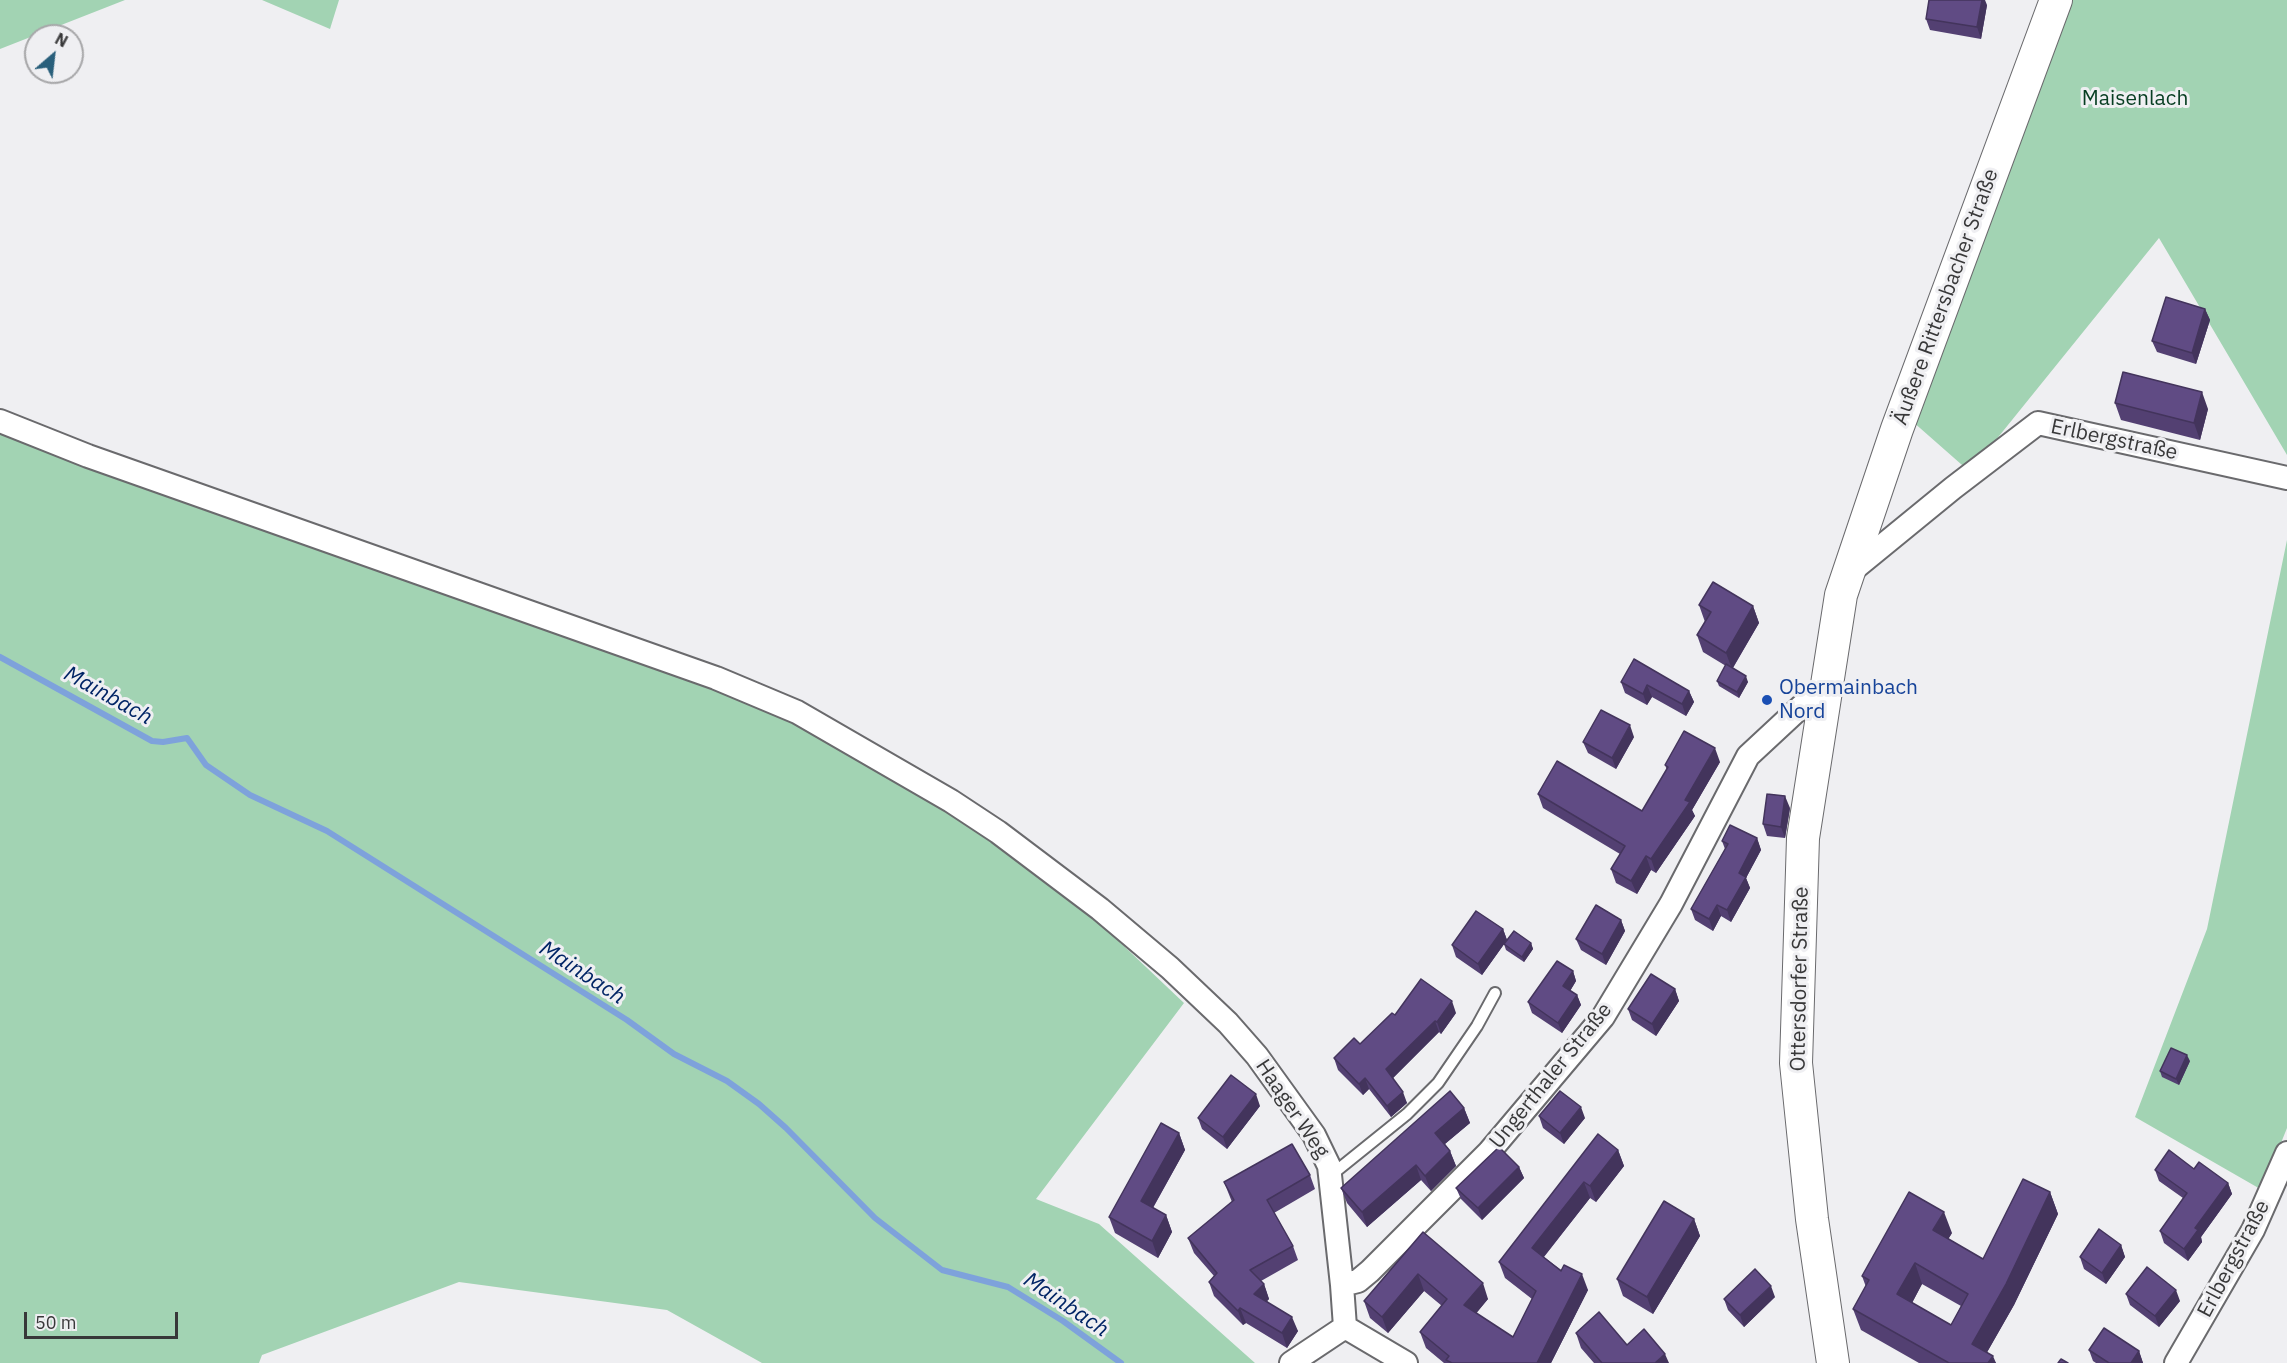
<!DOCTYPE html>
<meta charset="utf-8">
<style>
body{margin:0}
#map{position:relative;width:2287px;height:1363px;overflow:hidden;background:#efeff2;font-family:"IBM Plex Sans",sans-serif}
canvas{display:block}
.north{position:absolute;left:24px;top:24px;width:60px;height:60px;box-sizing:border-box;background:#efeff2;border:2px solid #a6a6a8;border-radius:50%;rotate:28deg;font-size:16px;font-weight:700;line-height:24px;text-align:center;color:#383839}
.north::after{content:'';display:block;margin:auto;width:21px;height:27px;background:#295f7b;clip-path:polygon(50% 0,100% 100%,50% 72%,0 100%)}
.scale{position:absolute;left:24px;top:1312px;width:154px;height:27px;box-sizing:border-box;border:3px solid #383839;border-top:0;padding-left:8px;font-size:18px;line-height:21px;white-space:nowrap;color:#383839;-webkit-text-stroke:4px #efeff2;paint-order:stroke}
</style>
<div id="map">
<canvas width="2287" height="1363"></canvas>
<div class="north">N</div>
<div class="scale">50 m</div>
</div>
<script>
const ctx = document.querySelector('canvas').getContext('2d');
ctx.lineJoin = 'round';
function fill(path, color) {
  ctx.fillStyle = color;
  ctx.fill(path, 'evenodd');
}
function toPath(rows) {
  const path = new Path2D();
  for (const r of rows) {
    path.moveTo(r[0], r[1]);
    for (let i = 2; i < r.length; i += 2) path.lineTo(r[i], r[i + 1]);
  }
  return path;
}
function strokePath(path, color, width, dash) {
  ctx.strokeStyle = color;
  ctx.lineWidth = width;
  ctx.lineCap = dash ? 'butt' : 'round';
  ctx.setLineDash(dash || []);
  ctx.stroke(path);
}
function write(font, color, halo, rows, align = 'center') {
  ctx.font = font + ' "IBM Plex Sans",sans-serif';
  ctx.lineWidth = 6;
  ctx.setLineDash([]);
  ctx.textBaseline = 'middle';
  ctx.strokeStyle = halo;
  ctx.fillStyle = color;
  for (const [text, x, y, turn = 0] of rows) {
    ctx.save();
    ctx.translate(x, y);
    ctx.rotate((+turn || 0) * Math.PI / 180);
    ctx.textAlign = isNaN(turn) ? turn : align;
    if (halo) ctx.strokeText(text, 0, 0);
    ctx.fillText(text, 0, 0);
    ctx.restore();
  }
}
fill(toPath([
 [0,0,125,0,0,49],
 [262,0,339,0,330,29],
 [2069,0,2287,0,2287,455,2159,238,1970,472,1912,421],
 [0,420,770,700,1015,843,1184,1003,1036,1199,1099,1224,1255,1363,762,1363,667,1310,459,1282,262,1355,259,1363,0,1363],
 [2287,540,2287,1128,2262,1190,2135,1117,2207,929]
]), '#a2d3b3');
strokePath(toPath([
 [0,657,152,741,163,742,187,738,206,765,250,795,327,831,627,1020,674,1054,727,1081,759,1104,786,1128,875,1218,942,1270,1008,1287,1063,1321,1121,1363]
]), '#7ea2db', 6);
const lane = toPath([
 [1330,1176,1407,1114,1438,1083,1477,1026,1495,993]
]);
const street = toPath([
 [0,421,88,456,716,678,797,712,951,801,998,832,1100,909,1170,968,1228,1023,1257,1056,1314,1135,1329,1166,1342,1285],
 [1849,573,1953,488,2038,423,2287,478],
 [1345,1327,1406,1363],
 [1291,1363,1345,1327,1342,1285,1358,1281,1370,1271,1489,1152,1603,1017,1671,904,1748,756,1804,704,1825,693],
 [2176,1363,2253,1230,2287,1153]
]);
const secondary = toPath([
 [1833,1363,1812,1219,1796,1063,1803,838,1841,595,1897,429,2056,0]
]);
strokePath(lane, '#6a6a6d', 14);
strokePath(street, '#6a6a6d', 26);
strokePath(secondary, '#6a6a6d', 34);
strokePath(lane, '#fff', 10);
strokePath(street, '#fff', 22);
strokePath(secondary, '#fff', 32);
fill(toPath([
 [1987,5,1981,39,1930,30,1926,19],
 [2205,309,2210,320,2196,364,2157,352,2152,341],
 [2115,403,2208,409,2200,440,2121,420],
 [1699,605,1753,606,1759,623,1733,668,1748,682,1739,698,1719,686,1717,681,1726,666,1703,652,1697,635,1705,622],
 [1621,682,1689,691,1694,702,1686,716,1652,697,1647,705,1625,693],
 [1634,737,1616,769,1588,753,1583,742],
 [1720,762,1692,810,1695,816,1656,873,1651,870,1637,894,1616,883,1611,869,1620,854,1543,808,1538,794,1642,811,1667,770,1665,765],
 [1790,808,1785,838,1767,836,1763,824],
 [1757,838,1761,850,1746,878,1750,888,1731,922,1721,916,1713,931,1695,920,1691,909,1725,849,1722,841],
 [1621,920,1625,931,1606,965,1581,950,1576,939],
 [1503,929,1507,940,1482,975,1456,957,1452,945],
 [1531,943,1533,949,1524,962,1506,950,1504,944],
 [1573,971,1576,981,1570,991,1577,995,1581,1005,1562,1033,1532,1013,1528,1002],
 [1675,989,1679,1001,1656,1036,1632,1020,1628,1009],
 [1456,1013,1441,1034,1439,1032,1393,1078,1407,1103,1391,1117,1369,1089,1363,1095,1338,1070,1334,1058,1360,1044],
 [2190,1061,2179,1085,2162,1077,2160,1071],
 [1260,1106,1227,1149,1202,1129,1198,1118],
 [1464,1108,1470,1123,1445,1144,1450,1151,1456,1166,1431,1191,1421,1180,1367,1227,1347,1203,1341,1188],
 [1539,1116,1585,1118,1564,1144,1543,1128],
 [1179,1133,1185,1150,1153,1208,1166,1215,1172,1232,1158,1258,1115,1233,1109,1217],
 [1618,1150,1624,1166,1596,1202,1590,1198,1544,1257,1588,1290,1551,1363,1444,1363,1426,1348,1420,1332,1442,1306,1424,1291,1388,1333,1370,1318,1364,1301,1423,1232,1488,1299,1476,1313,1513,1337,1532,1299,1505,1278,1499,1262],
 [1519,1167,1524,1178,1482,1220,1461,1199,1456,1188],
 [2194,1169,2228,1183,2232,1194,2201,1237,2202,1242,2188,1261,2164,1243,2160,1231,2183,1198,2159,1181,2155,1170],
 [1310,1175,1315,1189,1274,1213,1293,1246,1298,1260,1261,1281,1264,1284,1269,1299,1267,1301,1298,1331,1287,1348,1246,1323,1243,1325,1214,1296,1209,1282,1214,1276,1194,1253,1188,1238,1232,1202,1224,1182],
 [2050,1192,2058,1214,2014,1305,1987,1352,1996,1363,1919,1363,1861,1330,1853,1309,1866,1287,1862,1276,1952,1233,1948,1239,1983,1259],
 [1922,1284,1961,1306,1951,1325,1912,1303],
 [1694,1219,1700,1236,1653,1314,1623,1296,1617,1279],
 [2121,1245,2125,1257,2106,1284,2084,1269,2080,1257],
 [2126,1294,2180,1301,2159,1327,2130,1305],
 [1775,1297,1744,1327,1728,1310,1724,1299],
 [1576,1333,1627,1345,1669,1363,1594,1363,1581,1348],
 [2089,1350,2139,1351,2143,1363,2096,1363,2093,1361]
]), '#534072');
fill(toPath([
 [1982,0,1985,0,1987,5,1981,39,1977,27],
 [2205,309,2210,320,2196,364,2192,353],
 [2202,392,2208,409,2200,440,2194,423],
 [1753,606,1759,623,1732,669,1726,653],
 [1746,676,1748,682,1739,698,1737,692],
 [1647,685,1652,697,1647,705,1643,694],
 [1689,691,1694,702,1686,716,1682,704],
 [1630,725,1634,737,1616,769,1612,758],
 [1715,748,1720,762,1692,810,1695,816,1656,873,1651,859],
 [1785,796,1790,808,1785,838,1781,827],
 [1757,838,1761,850,1746,878,1750,888,1731,922,1727,910,1739,873],
 [1646,856,1651,870,1637,894,1631,881],
 [1717,905,1721,916,1713,931,1709,919],
 [1621,920,1625,931,1606,965,1602,954],
 [1503,929,1507,940,1482,975,1478,964],
 [1531,943,1533,949,1524,962,1522,957],
 [1573,971,1576,981,1567,996,1563,986],
 [1675,989,1679,1001,1656,1036,1652,1024],
 [1577,995,1581,1005,1562,1033,1558,1023],
 [1452,1001,1456,1013,1441,1034,1437,1022],
 [1435,1021,1439,1032,1390,1081,1386,1069],
 [2187,1055,2190,1061,2179,1085,2176,1079],
 [1365,1078,1369,1089,1363,1095,1359,1084],
 [1403,1092,1407,1103,1391,1117,1387,1106],
 [1256,1094,1260,1106,1227,1149,1223,1137],
 [1581,1107,1585,1118,1564,1144,1560,1133],
 [1464,1108,1470,1123,1440,1148,1435,1133],
 [1179,1133,1185,1150,1147,1218,1141,1201],
 [1618,1150,1624,1166,1596,1202,1590,1186],
 [1450,1151,1456,1166,1431,1191,1425,1176],
 [1416,1165,1421,1180,1367,1227,1362,1212],
 [1519,1167,1524,1178,1482,1220,1478,1208],
 [1584,1182,1590,1198,1538,1264,1532,1248],
 [2228,1183,2232,1194,2201,1237,2202,1242,2188,1261,2184,1249,2195,1228],
 [2050,1192,2058,1214,2014,1305,1981,1363,1972,1344],
 [1944,1212,1952,1233,1941,1251,1933,1230],
 [1166,1215,1172,1232,1158,1258,1152,1241],
 [1694,1219,1700,1236,1653,1314,1647,1297],
 [2121,1245,2125,1257,2106,1284,2102,1273],
 [1915,1263,1922,1284,1905,1316,1897,1294],
 [1418,1274,1424,1291,1388,1333,1382,1317],
 [1582,1274,1588,1290,1551,1363,1537,1363],
 [1483,1283,1488,1299,1470,1321,1464,1305],
 [1264,1284,1269,1299,1260,1308,1254,1294],
 [1771,1286,1775,1297,1744,1327,1740,1315],
 [2176,1290,2180,1301,2159,1327,2155,1316],
 [1240,1308,1246,1323,1243,1325,1238,1311],
 [1292,1317,1298,1331,1287,1348,1282,1333],
 [2139,1351,2143,1363,2131,1363],
 [1665,1354,1669,1363,1655,1363],
 [1993,1356,1996,1363,1988,1363]
]), '#43345c');
const building = toPath([
 [1929,0,1982,0,1977,27,1926,19,1929,0],
 [2166,297,2205,309,2192,353,2152,341,2166,297],
 [2123,372,2202,392,2194,423,2115,403,2123,372],
 [1713,582,1753,606,1726,653,1697,635,1711,612,1699,605,1713,582],
 [1634,659,1689,691,1682,704,1647,685,1643,694,1621,682,1634,659],
 [1726,664,1746,676,1737,692,1717,681,1726,664],
 [1601,710,1630,725,1612,758,1583,742,1601,710],
 [1684,731,1715,748,1685,800,1690,802,1651,859,1646,856,1631,881,1611,869,1625,846,1538,794,1557,761,1642,811,1668,767,1665,765,1684,731],
 [1767,794,1785,796,1781,827,1763,824,1767,794],
 [1730,825,1757,838,1739,873,1746,877,1727,910,1717,905,1709,919,1691,909,1728,844,1722,841,1730,825],
 [1596,905,1621,920,1602,954,1576,939,1596,905],
 [1476,911,1503,929,1478,964,1452,945,1476,911],
 [1514,931,1531,943,1522,957,1504,944,1514,931],
 [1557,961,1573,971,1563,986,1577,995,1558,1023,1528,1002,1557,961],
 [1651,974,1675,989,1652,1024,1628,1009,1651,974],
 [1421,979,1452,1001,1437,1022,1435,1021,1386,1069,1403,1092,1387,1106,1365,1078,1359,1084,1334,1058,1354,1038,1360,1044,1392,1013,1395,1015,1421,979],
 [2171,1048,2187,1055,2176,1079,2160,1071,2171,1048],
 [1231,1075,1256,1094,1223,1137,1198,1118,1231,1075],
 [1450,1091,1464,1108,1435,1133,1450,1151,1425,1176,1416,1165,1362,1212,1341,1188,1450,1091],
 [1560,1091,1581,1107,1560,1133,1539,1116,1560,1091],
 [1161,1123,1179,1133,1141,1201,1166,1215,1152,1241,1109,1217,1161,1123],
 [1598,1134,1618,1150,1590,1186,1584,1182,1532,1248,1561,1271,1564,1265,1582,1274,1537,1363,1452,1363,1446,1360,1449,1356,1420,1332,1447,1299,1418,1274,1382,1317,1364,1301,1423,1232,1483,1283,1464,1305,1513,1337,1536,1291,1499,1262,1598,1134],
 [1292,1144,1310,1175,1267,1200,1293,1246,1250,1270,1264,1284,1254,1294,1292,1317,1282,1333,1240,1308,1238,1311,1209,1282,1217,1273,1188,1238,1234,1200,1224,1182,1292,1144],
 [1499,1147,1519,1167,1478,1208,1456,1188,1499,1147],
 [2169,1150,2194,1169,2199,1162,2228,1183,2195,1228,2198,1230,2184,1249,2160,1231,2187,1193,2155,1170,2169,1150],
 [2023,1179,2050,1192,2006,1284,1972,1344,1993,1356,1988,1363,1949,1363,1853,1309,1869,1280,1862,1276,1909,1192,1944,1212,1933,1230,1983,1259,2023,1179],
 [1915,1263,1968,1294,1951,1325,1897,1294,1915,1263],
 [1664,1201,1694,1219,1647,1297,1617,1279,1664,1201],
 [2099,1229,2121,1245,2102,1273,2080,1257,2099,1229],
 [2147,1267,2176,1290,2155,1316,2126,1294,2147,1267],
 [1755,1269,1771,1286,1740,1315,1724,1299,1755,1269],
 [1599,1312,1627,1345,1644,1329,1665,1354,1655,1363,1602,1363,1576,1333,1599,1312],
 [2104,1328,2139,1351,2131,1363,2109,1363,2089,1350,2104,1328],
 [2061,1359,2068,1363,2058,1363,2061,1359]
]);
fill(building, '#604b84');
strokePath(building, '#43345c', 1.5);
for (const [x, y, r, color] of [
 [1767,700,6,"#1a4fb4"]
]) {
  const dot = new Path2D();
  dot.arc(x, y, r, 0, 2 * Math.PI);
  ctx.fillStyle = color;
  ctx.fill(dot);
  strokePath(dot, '#efeff2', 2);
}
write('21px', '#073e22', '#efeff2', [
 ["Maisenlach",2135,99]
]);
write('21px', '#383839', '#efeff2', [
 ["Äußere Rittersbacher Straße",1946,297,-70],
 ["Erlbergstraße",2114,440,12],
 ["Ottersdorfer Straße",1800,979,-89],
 ["Ungerthaler Straße",1551,1076,-51],
 ["Haager Weg",1292,1109,56],
 ["Erlbergstraße",2234,1259,-62]
]);
write('21px', '#164399', '#efeff2', [
 ["Obermainbach",1779,688],
 ["Nord",1779,712]
], 'left');
write('italic 22px', '#002465', '#efeff2', [
 ["Mainbach",108,696,29],
 ["Mainbach",582,973,33],
 ["Mainbach",1066,1305,34]
]);
</script>
